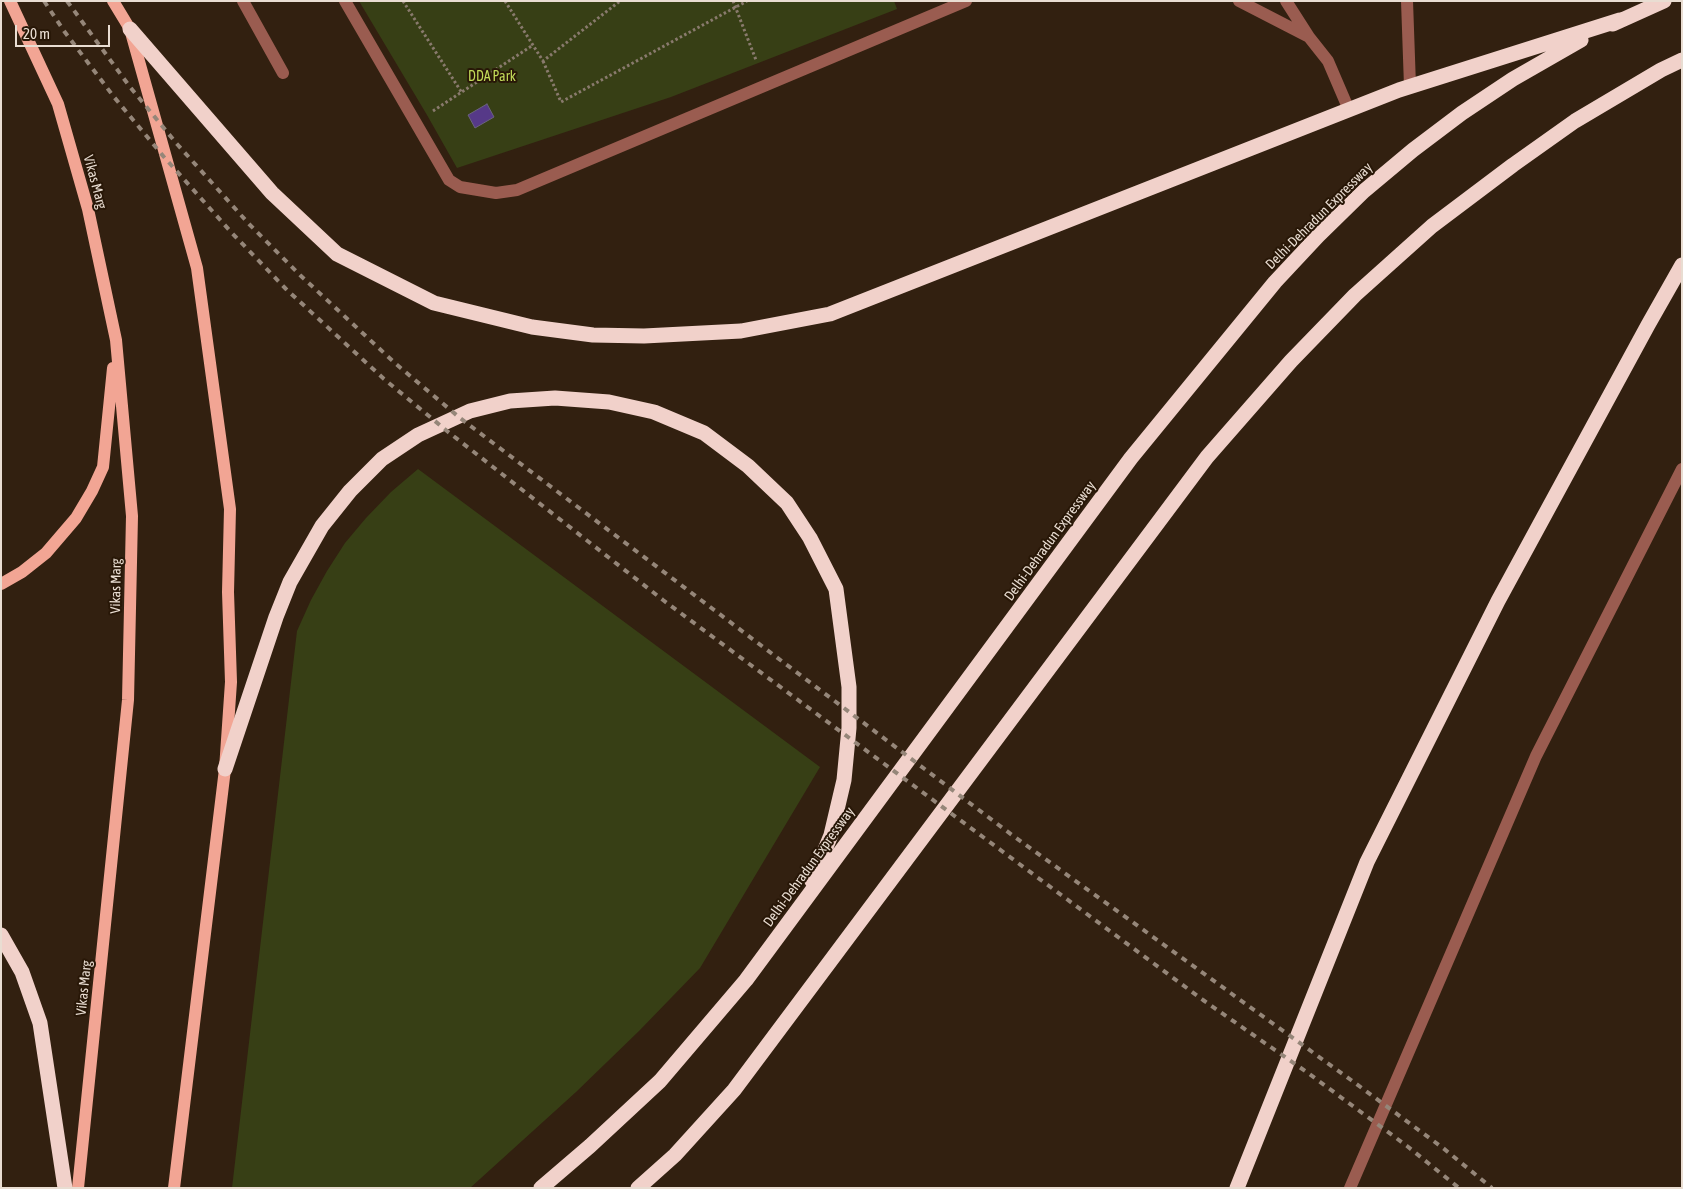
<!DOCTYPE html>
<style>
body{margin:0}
#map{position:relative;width:1683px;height:1189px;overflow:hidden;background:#322010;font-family:"Asap Condensed",sans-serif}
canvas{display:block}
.frame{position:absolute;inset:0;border:2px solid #e9ddd2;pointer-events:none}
.scale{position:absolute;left:15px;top:25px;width:95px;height:22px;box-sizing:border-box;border:2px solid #e9ddd2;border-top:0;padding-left:6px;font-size:15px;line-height:18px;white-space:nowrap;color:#e9ddd2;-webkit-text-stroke:4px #281707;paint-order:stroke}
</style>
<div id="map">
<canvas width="1683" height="1189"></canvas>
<div class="frame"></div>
<div class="scale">20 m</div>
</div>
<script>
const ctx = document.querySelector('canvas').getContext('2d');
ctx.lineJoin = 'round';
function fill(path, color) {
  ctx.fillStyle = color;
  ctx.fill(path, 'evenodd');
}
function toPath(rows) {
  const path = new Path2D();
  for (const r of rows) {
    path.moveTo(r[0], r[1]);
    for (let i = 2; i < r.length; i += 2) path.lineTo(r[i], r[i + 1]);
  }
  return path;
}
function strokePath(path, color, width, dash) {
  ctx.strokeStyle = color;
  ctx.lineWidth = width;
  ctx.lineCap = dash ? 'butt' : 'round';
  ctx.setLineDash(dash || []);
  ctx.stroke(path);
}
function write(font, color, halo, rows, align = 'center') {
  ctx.font = font + ' "Asap Condensed",sans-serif';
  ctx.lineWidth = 4;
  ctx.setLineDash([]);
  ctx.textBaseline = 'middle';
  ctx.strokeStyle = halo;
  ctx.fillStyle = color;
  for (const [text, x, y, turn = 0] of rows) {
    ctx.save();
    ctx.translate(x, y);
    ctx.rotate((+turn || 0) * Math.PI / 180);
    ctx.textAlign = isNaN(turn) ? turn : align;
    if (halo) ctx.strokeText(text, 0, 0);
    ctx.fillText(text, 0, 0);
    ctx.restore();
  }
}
fill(toPath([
 [359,1,894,1,897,9,671,97,457,168,427,115],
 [418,469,820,767,700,968,639,1031,576,1092,470,1188,232,1188,297,631,311,600,327,571,345,543,366,518,391,492]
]), '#373f15');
const building = toPath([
 [487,104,494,117,475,128,468,115,487,104]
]);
fill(building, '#563988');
strokePath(building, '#6a647c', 1);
strokePath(toPath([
 [403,1,462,93],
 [505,1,543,61,620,1],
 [733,1,756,60],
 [543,61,561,102,747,1],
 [433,111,533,45]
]), '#897a6d', 3, [2.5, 2.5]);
strokePath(toPath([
 [243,1,283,73],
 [345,1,449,180,460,187,496,193,517,190,966,1],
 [1239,1,1307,36],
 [1286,1,1309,37,1328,61,1349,110],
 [1407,1,1410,86],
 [1350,1188,1536,756,1682,469]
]), '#9a5c50', 12);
strokePath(toPath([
 [10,1,58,104,88,209,116,340,132,516,128,700,78,1188],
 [113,1,130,29,197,268,230,509,228,592,231,682,225,769,174,1188],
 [1,584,22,572,46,553,76,518,92,491,103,467,113,368]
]), '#f2a594', 12);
strokePath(toPath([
 [1613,24,1664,1],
 [130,29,272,193,337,254,434,303,532,327,593,335,644,336,741,331,830,314,1399,90,1620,20],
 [225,769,276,617,290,582,322,526,350,491,382,459,418,435,470,411,510,401,555,398,609,402,654,412,704,433,748,466,787,503,810,538,836,589,849,687,849,728,844,780,831,835,812,881],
 [1,935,22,972,40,1023,65,1188],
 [541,1188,590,1146,660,1081,746,980,1131,458,1275,282,1318,236,1364,191,1413,150,1462,113,1513,79,1581,40],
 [638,1188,675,1155,734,1090,1207,457,1291,361,1355,295,1432,226,1513,165,1575,121,1661,70,1682,60],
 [1237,1188,1367,862,1498,601,1648,325,1682,265]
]), '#f1d1ca', 15);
strokePath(toPath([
 [44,1,64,31,114,97,164,157,231,232,286,289,384,379,447,431,663,600,1203,1000,1308,1073,1407,1146,1459,1188],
 [67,1,130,87,177,144,249,224,300,275,396,364,460,418,1012,835,1351,1080,1443,1148,1492,1188]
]), '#958679', 4, [6, 6]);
write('14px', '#c1da58', '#281707', [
 ["DDA Park",492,77]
]);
write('14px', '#e9ddd2', '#281707', [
 ["Vikas Marg",95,182,75],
 ["Delhi-Dehradun Expressway",1319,216,-45],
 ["Delhi-Dehradun Expressway",1050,541,-54],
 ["Vikas Marg",116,586,-89],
 ["Delhi-Dehradun Expressway",809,867,-54],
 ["Vikas Marg",84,988,-84]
]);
</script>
